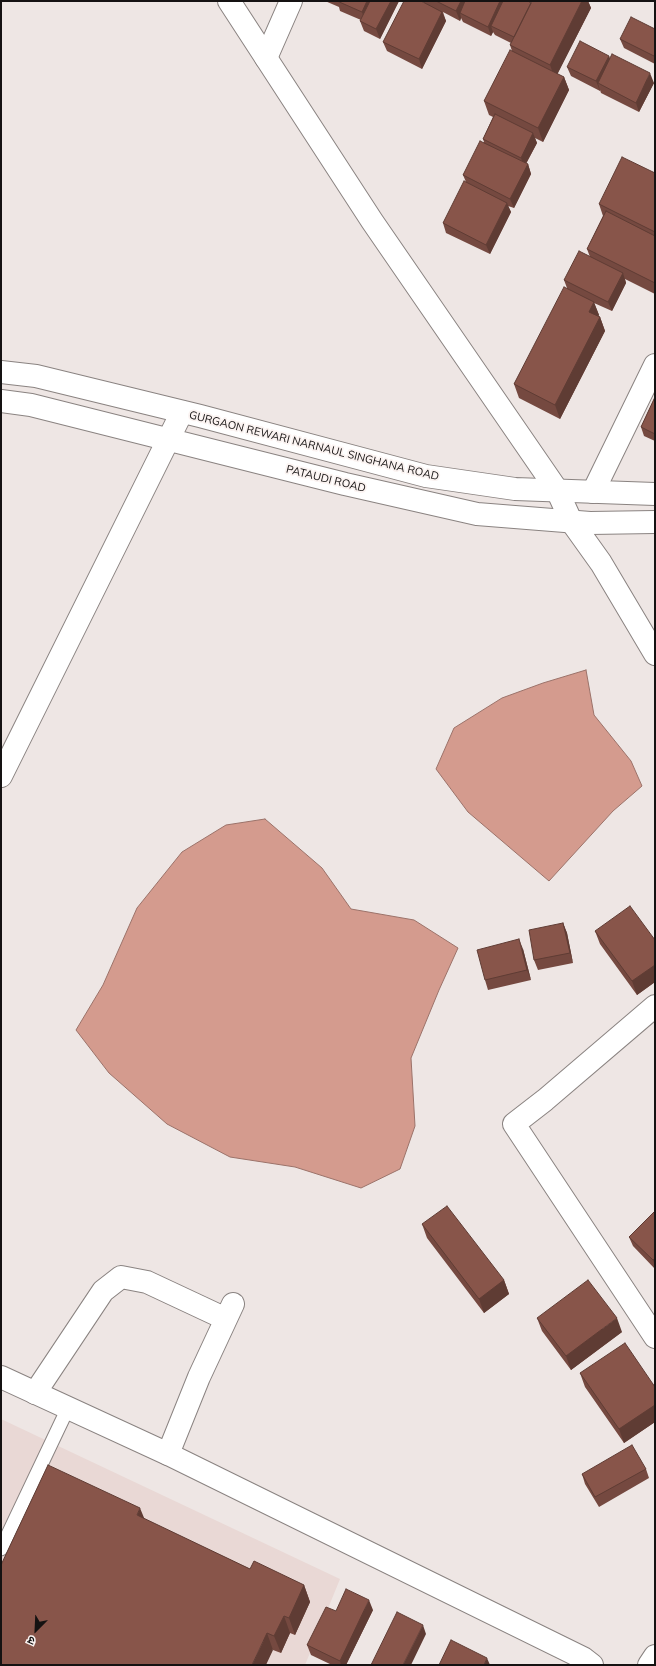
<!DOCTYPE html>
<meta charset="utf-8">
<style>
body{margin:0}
#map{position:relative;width:656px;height:1666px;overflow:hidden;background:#eee6e4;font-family:Mulish,"Noto Sans Devanagari",sans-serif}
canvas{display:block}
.frame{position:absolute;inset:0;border:2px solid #151212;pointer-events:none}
.north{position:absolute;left:16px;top:1610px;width:40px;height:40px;-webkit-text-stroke:3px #fbf3f1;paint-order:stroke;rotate:204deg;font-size:11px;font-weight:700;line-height:16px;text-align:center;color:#151212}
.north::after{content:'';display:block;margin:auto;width:14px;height:18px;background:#151212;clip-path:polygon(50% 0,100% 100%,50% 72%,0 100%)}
</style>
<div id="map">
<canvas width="656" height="1666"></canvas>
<div class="frame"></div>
<div class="north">उ</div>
</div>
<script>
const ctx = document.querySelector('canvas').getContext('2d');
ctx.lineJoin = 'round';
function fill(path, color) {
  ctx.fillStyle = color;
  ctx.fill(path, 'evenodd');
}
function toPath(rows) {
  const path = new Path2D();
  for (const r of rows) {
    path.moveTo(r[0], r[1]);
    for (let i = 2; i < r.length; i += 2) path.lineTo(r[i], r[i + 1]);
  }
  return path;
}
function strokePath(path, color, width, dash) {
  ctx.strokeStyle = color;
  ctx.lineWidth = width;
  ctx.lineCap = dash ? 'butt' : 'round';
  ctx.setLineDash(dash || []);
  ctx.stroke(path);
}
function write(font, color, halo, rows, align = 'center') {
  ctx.font = font + ' Mulish,sans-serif';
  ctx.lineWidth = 3.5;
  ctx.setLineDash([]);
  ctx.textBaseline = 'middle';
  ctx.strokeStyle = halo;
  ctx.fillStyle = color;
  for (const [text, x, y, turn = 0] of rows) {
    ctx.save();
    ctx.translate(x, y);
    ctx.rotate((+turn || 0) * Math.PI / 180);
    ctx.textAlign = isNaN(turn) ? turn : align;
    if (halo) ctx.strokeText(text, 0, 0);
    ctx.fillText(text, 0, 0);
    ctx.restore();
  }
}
fill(toPath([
 [1,1419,340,1579,305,1665,1,1665]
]), '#e9d8d5');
const water = toPath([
 [586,670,594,715,631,761,642,786,613,811,549,881,468,812,436,769,454,728,502,698,543,683,586,670],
 [265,819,322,868,351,909,414,920,458,948,439,990,411,1058,415,1126,400,1169,361,1188,295,1167,230,1157,167,1124,109,1073,76,1030,103,985,137,908,182,852,226,825,265,819]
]);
fill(water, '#d49b8e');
strokePath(water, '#9b7269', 1);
const lane = toPath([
 [1,1549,68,1408]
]);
const street = toPath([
 [266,58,291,1],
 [593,492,655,365],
 [571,521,601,563,655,654],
 [655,1006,545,1100,514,1124,655,1337],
 [35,1393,103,1291,121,1277,147,1282,226,1319],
 [168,1454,199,1377,233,1304],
 [649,1665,655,1656]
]);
const secondary = toPath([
 [229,1,372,221,557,490,571,521],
 [1,776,182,412],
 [1,1377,168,1454,583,1658,592,1665]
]);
const primary = toPath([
 [1,372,36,376,200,416,426,476,515,489,655,494],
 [1,401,31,405,345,484,477,514,590,523,655,522]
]);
strokePath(lane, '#8a8381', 15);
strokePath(street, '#8a8381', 24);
strokePath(secondary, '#8a8381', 24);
strokePath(primary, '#8a8381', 24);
strokePath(lane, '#fff', 13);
strokePath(street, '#fff', 22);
strokePath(secondary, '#fff', 22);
strokePath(primary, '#fff', 22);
fill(toPath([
 [325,1,399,1,380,39,364,31,360,21,361,20,340,11,339,7],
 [424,1,528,1,531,3,588,1,591,8,557,74,564,77,569,90,543,142,535,138,537,143,526,164,528,164,531,174,514,208,508,206,511,212,490,254,446,233,443,223,466,182,463,175,484,142,483,139,493,117,489,115,484,101,512,51,510,45,511,43,495,35,493,32,491,36,463,22,461,18,460,21,443,12,446,21,422,69,387,51,383,42,424,3],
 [655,29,655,64,624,48,620,39],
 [609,56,610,59,654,83,639,112,601,93,600,90,600,91,571,76,567,67],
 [655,173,655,294,625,279,626,283,612,311,594,303,599,315,598,316,600,317,605,331,560,419,519,398,514,384,567,288,564,280,590,257,587,249,603,216,599,204],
 [655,397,655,441,644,436,641,427],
 [563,923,567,933,573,963,538,970,534,960],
 [595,931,655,940,655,982,637,995,600,944],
 [523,949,531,980,488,990,485,980],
 [655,1211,655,1269,633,1246,629,1237],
 [422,1224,504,1280,509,1294,484,1313,427,1238],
 [537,1318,622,1332,571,1370,542,1331],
 [580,1373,655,1387,655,1422,624,1443,585,1387],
 [646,1469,649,1478,599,1507,585,1484,582,1474],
 [144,1519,250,1569,304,1585,310,1602,295,1635,290,1633,281,1653,273,1650],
 [373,1610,346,1665,332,1665,311,1655,307,1645,336,1611]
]), '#754940');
fill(toPath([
 [367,1,375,1,365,22,362,12],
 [391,1,399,1,380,39,376,29],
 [461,1,470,1,460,13,461,18,460,21,456,11],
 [500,1,508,1,491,26,493,32,491,36,488,27],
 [582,1,588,1,591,8,555,79,550,65],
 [442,12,446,21,422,69,419,59],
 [609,56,612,66,598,83,600,91,596,81],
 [650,73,654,83,639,112,636,103],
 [564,77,569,90,543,142,538,128],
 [533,133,537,143,524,167,521,158],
 [528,164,531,174,514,208,510,199],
 [507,203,511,212,490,254,486,245],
 [623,273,626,283,612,311,608,302],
 [594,302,599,315,594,325,589,312],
 [600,317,605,331,560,419,555,405],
 [563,923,567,933,573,963,570,953],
 [519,939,523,949,531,980,527,970],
 [655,965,655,982,637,995,632,981],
 [655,1258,655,1267,653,1260],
 [504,1280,509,1294,484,1313,479,1299],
 [617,1318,622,1332,571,1370,566,1356],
 [655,1405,655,1422,624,1443,619,1429],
 [140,1508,147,1525,137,1515],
 [304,1585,310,1602,295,1635,289,1618],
 [369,1600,373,1610,346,1665,341,1665,340,1661],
 [284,1616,290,1633,281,1653,274,1636],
 [423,1625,426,1634,411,1665,403,1665],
 [267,1633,273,1650,266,1665,252,1665],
 [487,1658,490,1665,484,1665]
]), '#5f3c34');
const building = toPath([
 [337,1,367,1,362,12,337,1],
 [370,1,391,1,376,29,360,21,370,1],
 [404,1,421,1,442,12,419,59,383,42,404,1],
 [436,1,461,1,456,11,436,1],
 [465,1,500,1,488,27,460,13,465,1],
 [503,1,528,1,531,3,514,37,491,26,503,1],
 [532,1,582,1,550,65,510,45,532,1],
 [631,17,655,29,655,53,654,56,620,39,631,17],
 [580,41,609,56,596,81,567,67,580,41],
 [510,50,564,77,538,128,484,101,510,50],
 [612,54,650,73,636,103,598,83,612,54],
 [495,114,533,133,521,158,483,139,495,114],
 [480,141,528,164,510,199,463,175,480,141],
 [622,157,655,173,655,232,599,204,622,157],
 [464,181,507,203,486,245,443,223,464,181],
 [606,211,655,236,655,283,587,249,606,211],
 [579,251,623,273,608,302,564,280,579,251],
 [564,287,594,302,589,312,600,317,555,405,514,384,564,287],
 [655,397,655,434,641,427,655,397],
 [630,906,655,940,655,965,632,981,595,931,630,906],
 [563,923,570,953,534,960,529,930,563,923],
 [519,939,527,970,485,980,477,950,519,939],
 [447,1206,504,1280,479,1299,422,1224,447,1206],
 [655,1211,655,1258,653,1260,629,1237,655,1211],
 [588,1280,617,1318,566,1356,537,1318,588,1280],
 [625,1343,655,1387,655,1405,619,1429,580,1373,625,1343],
 [632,1445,646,1469,595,1497,582,1474,632,1445],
 [48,1465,140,1508,137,1515,250,1569,254,1561,304,1585,289,1618,284,1616,274,1636,267,1633,252,1665,1,1665,1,1565,48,1465],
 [346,1589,369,1600,340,1661,307,1645,326,1607,336,1611,346,1589],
 [397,1612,423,1625,403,1665,371,1665,397,1612],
 [451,1640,487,1658,484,1665,439,1665,451,1640]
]);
fill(building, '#88554a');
strokePath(building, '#5f3c34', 1);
write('11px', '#151212', '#fbf3f1', [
 ["GURGAON REWARI NARNAUL SINGHANA ROAD",314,446,14],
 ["PATAUDI ROAD",326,479,14]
]);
</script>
